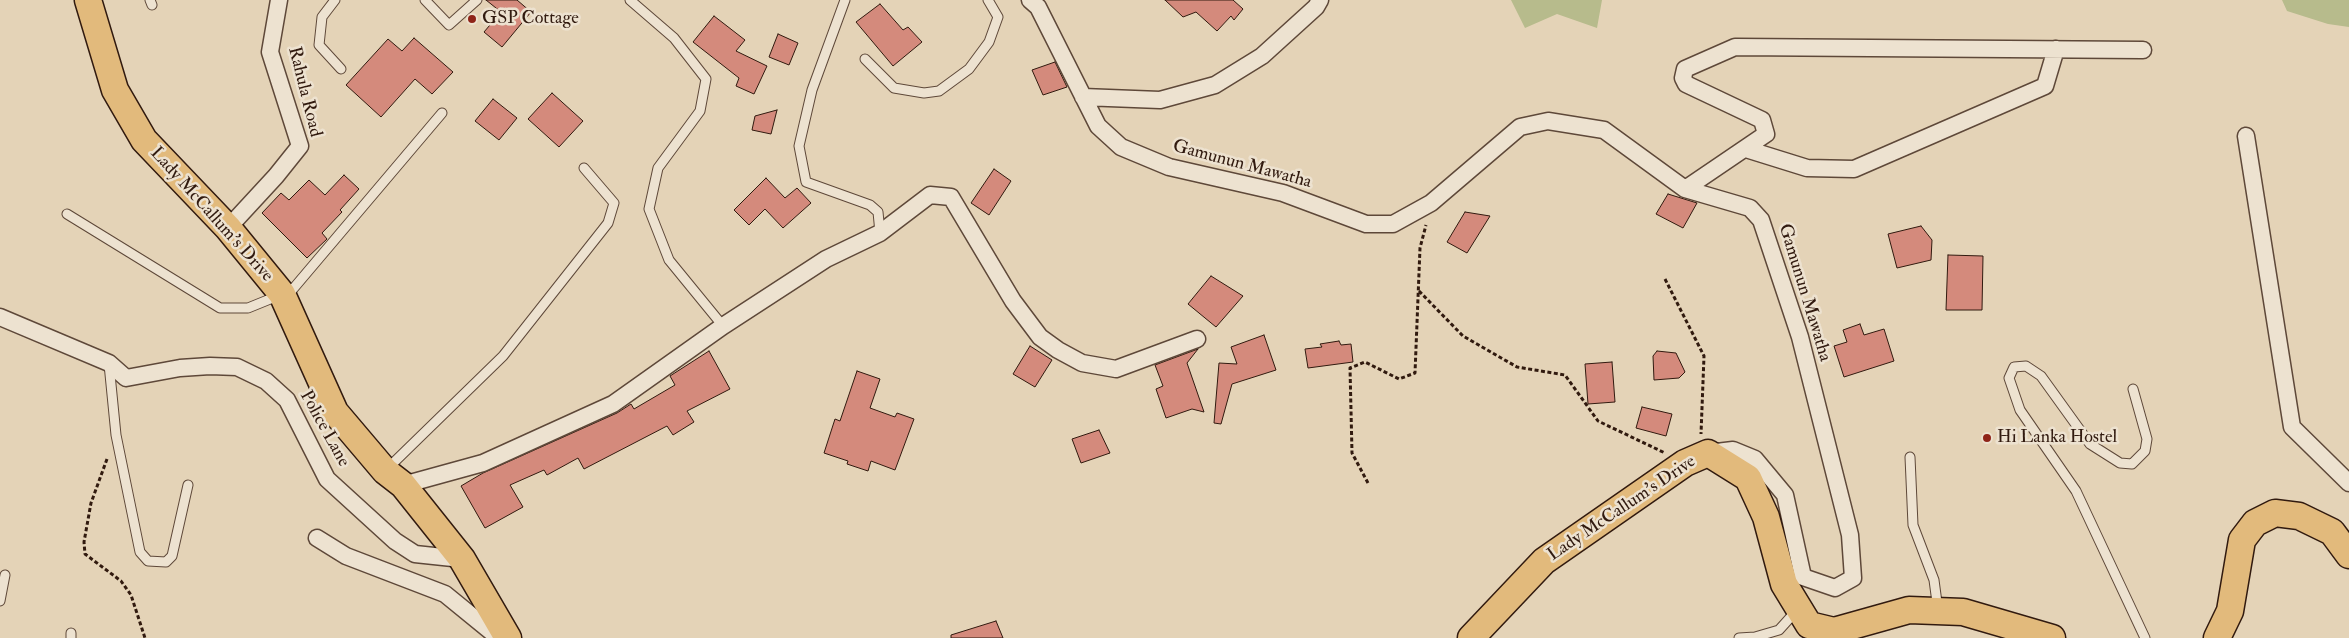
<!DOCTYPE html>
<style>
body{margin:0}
canvas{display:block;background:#e4d3b7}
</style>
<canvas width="2349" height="638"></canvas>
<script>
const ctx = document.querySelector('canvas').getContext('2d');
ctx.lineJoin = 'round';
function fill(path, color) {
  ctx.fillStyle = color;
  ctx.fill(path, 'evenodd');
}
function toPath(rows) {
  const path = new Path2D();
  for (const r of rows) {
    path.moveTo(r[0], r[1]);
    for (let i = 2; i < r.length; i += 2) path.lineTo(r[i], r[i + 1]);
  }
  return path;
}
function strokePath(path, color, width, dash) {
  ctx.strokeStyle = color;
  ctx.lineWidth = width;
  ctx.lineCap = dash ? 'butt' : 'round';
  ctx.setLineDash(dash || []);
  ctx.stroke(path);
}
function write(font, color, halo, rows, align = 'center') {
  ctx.font = font + ' "IM FELL Double Pica",serif';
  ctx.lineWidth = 5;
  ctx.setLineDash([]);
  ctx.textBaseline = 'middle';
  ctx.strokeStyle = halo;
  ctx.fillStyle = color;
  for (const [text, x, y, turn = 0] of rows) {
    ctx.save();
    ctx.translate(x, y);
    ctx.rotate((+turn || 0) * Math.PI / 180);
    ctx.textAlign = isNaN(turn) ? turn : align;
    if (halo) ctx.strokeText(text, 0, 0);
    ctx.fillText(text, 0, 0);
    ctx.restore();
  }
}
fill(toPath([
 [1511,0,1602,0,1597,28,1557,14,1525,28],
 [2282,0,2349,0,2349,27,2328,24,2287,11]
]), '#b7bb8c');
const building = toPath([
 [486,0,517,0,531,12,502,47,484,32,501,12,486,0],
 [1165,0,1233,0,1243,9,1234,20,1231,16,1217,31,1196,12,1183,17,1165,0],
 [880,4,903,30,908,27,922,42,893,66,856,22,880,4],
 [714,16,745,40,736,51,767,66,754,94,736,86,739,78,693,42,714,16],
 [778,34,798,43,789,65,769,57,778,34],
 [414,38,453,72,432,94,415,79,381,117,346,85,388,39,402,51,414,38],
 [1055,62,1067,87,1043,95,1032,70,1055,62],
 [552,93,583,121,559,147,528,119,552,93],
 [493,99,517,118,499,140,475,121,493,99],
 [777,110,771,134,752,130,755,116,777,110],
 [994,169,1011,181,989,215,971,203,994,169],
 [344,175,359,189,340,210,342,212,322,233,327,239,307,258,262,213,281,193,289,200,309,180,325,195,344,175],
 [766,178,785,198,797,188,811,203,783,228,765,209,749,225,734,210,766,178],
 [1668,194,1697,203,1683,228,1656,214,1668,194],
 [1465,212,1490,216,1467,253,1447,242,1465,212],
 [1921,226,1932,240,1931,260,1897,268,1888,234,1921,226],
 [1948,255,1983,256,1982,310,1946,310,1948,255],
 [1211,276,1243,296,1216,327,1188,304,1211,276],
 [1860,324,1864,335,1884,329,1894,361,1844,377,1834,346,1847,342,1843,330,1860,324],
 [1264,335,1276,370,1232,384,1221,424,1214,423,1219,363,1237,364,1231,347,1264,335],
 [1339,341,1341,345,1351,344,1353,362,1308,368,1305,349,1322,347,1320,344,1339,341],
 [1030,346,1052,360,1035,387,1013,374,1030,346],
 [1198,349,1187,363,1204,412,1192,409,1166,418,1156,389,1163,386,1155,365,1198,349],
 [709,351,730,389,687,411,694,422,673,435,667,426,584,469,578,458,547,475,544,470,510,485,523,507,485,528,461,486,483,473,617,413,631,404,634,409,675,385,670,376,709,351],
 [1657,351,1676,353,1685,372,1679,378,1654,380,1653,356,1657,351],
 [1612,362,1615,402,1588,404,1585,364,1612,362],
 [857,371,880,379,870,408,895,417,897,413,914,419,895,470,871,461,868,471,847,464,848,461,824,453,835,419,840,421,857,371],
 [1642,407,1672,414,1666,436,1636,428,1642,407],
 [1099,430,1110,453,1081,463,1072,439,1099,430],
 [996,621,1003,638,951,638,951,635,996,621]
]);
fill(building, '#d48a7c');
strokePath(building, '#311a0f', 1);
const lane = toPath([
 [150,0,152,5],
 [335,0,322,17,319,45,341,69],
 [425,0,449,25,477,0],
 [630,0,674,38,706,79,700,111,658,168,649,209,669,260,723,326],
 [845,0,812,90,799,146,806,182,870,205,878,212,880,233],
 [865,59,894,88,924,93,939,91,969,69,989,42,998,17,988,0],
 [67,214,220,308,248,308,280,295],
 [287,296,442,113],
 [109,364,116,435,140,552,148,561,166,562,172,556,188,485],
 [2133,389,2147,439,2145,451,2132,464,2120,463,2090,444,2041,376,2026,366,2014,367,2009,378,2020,410,2076,491,2145,638],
 [1910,457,1913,525,1934,580,1938,610],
 [386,470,503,356,608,223,614,203,584,168],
 [0,601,5,575],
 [71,633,71,638],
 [1739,638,1755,637,1779,630,1797,610]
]);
const street = toPath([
 [1030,0,1038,7,1098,126,1121,147,1169,167,1283,193,1366,224,1393,224,1431,203,1520,127,1548,121,1604,130,1685,189,1750,208,1761,220,1800,337,1850,535,1853,578,1835,588,1803,577,1785,495,1755,459,1733,450,1708,453],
 [1083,97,1160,100,1215,85,1262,56,1316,7,1320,0],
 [2246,136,2292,427,2349,483],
 [1746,149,1807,168,1854,169,2045,86,2056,49],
 [1685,189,1766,134,1762,120,1686,84,1683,78,1685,69,1735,47,2143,50],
 [228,228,276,176,300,146,270,52,279,0],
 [0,317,109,363,126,378,180,368,210,366,237,367,266,381,287,400,327,479,395,541,415,554,462,559],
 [403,485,483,463,613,404,723,326,826,259,880,233,930,195,951,197,1013,301,1040,337,1058,350,1082,363,1116,369,1197,339],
 [317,538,346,556,445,594,499,638]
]);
const primary = toPath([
 [88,0,115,90,144,140,228,228,282,294,335,412,385,471,403,485,462,559,508,638],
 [1471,638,1544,561,1685,463,1708,453,1748,478,1766,517,1784,584,1809,625,1834,631,1909,610,1963,612,2052,638],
 [2217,638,2230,611,2242,540,2255,523,2275,513,2299,516,2332,532,2349,555]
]);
strokePath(lane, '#5e4839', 11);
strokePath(street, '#5e4839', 19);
strokePath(primary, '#311a0f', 29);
strokePath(toPath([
 [1665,279,1704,356,1701,434],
 [1419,291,1463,336,1517,367,1565,375,1598,421,1665,453],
 [107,459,91,503,84,542,85,554,121,581,131,595,145,638],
 [1368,483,1352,453,1350,368,1365,362,1399,379,1415,373,1420,248,1426,225]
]), '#311a0f', 3, [4, 2.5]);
strokePath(lane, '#ede2d0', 9);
strokePath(street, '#ede2d0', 16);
strokePath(primary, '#e2ba7c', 26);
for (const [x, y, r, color] of [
 [472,19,5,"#8f2418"],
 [1987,438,5,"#8f2418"]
]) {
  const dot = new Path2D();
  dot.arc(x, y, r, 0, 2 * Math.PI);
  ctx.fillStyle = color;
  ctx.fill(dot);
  strokePath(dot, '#ede2d0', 2);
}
write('18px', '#311a0f', '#ede2d0', [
 ["GSP Cottage",482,19],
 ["Hi Lanka Hostel",1997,438]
], 'left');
write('18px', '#311a0f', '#ede2d0', [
 ["Rahula Road",304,92,76],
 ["Gamunun Mawatha",1242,165,15],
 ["Lady McCallum's Drive",211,215,48],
 ["Gamunun Mawatha",1804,293,73],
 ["Police Lane",324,429,61],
 ["Lady McCallum's Drive",1622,509,-34]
]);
</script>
